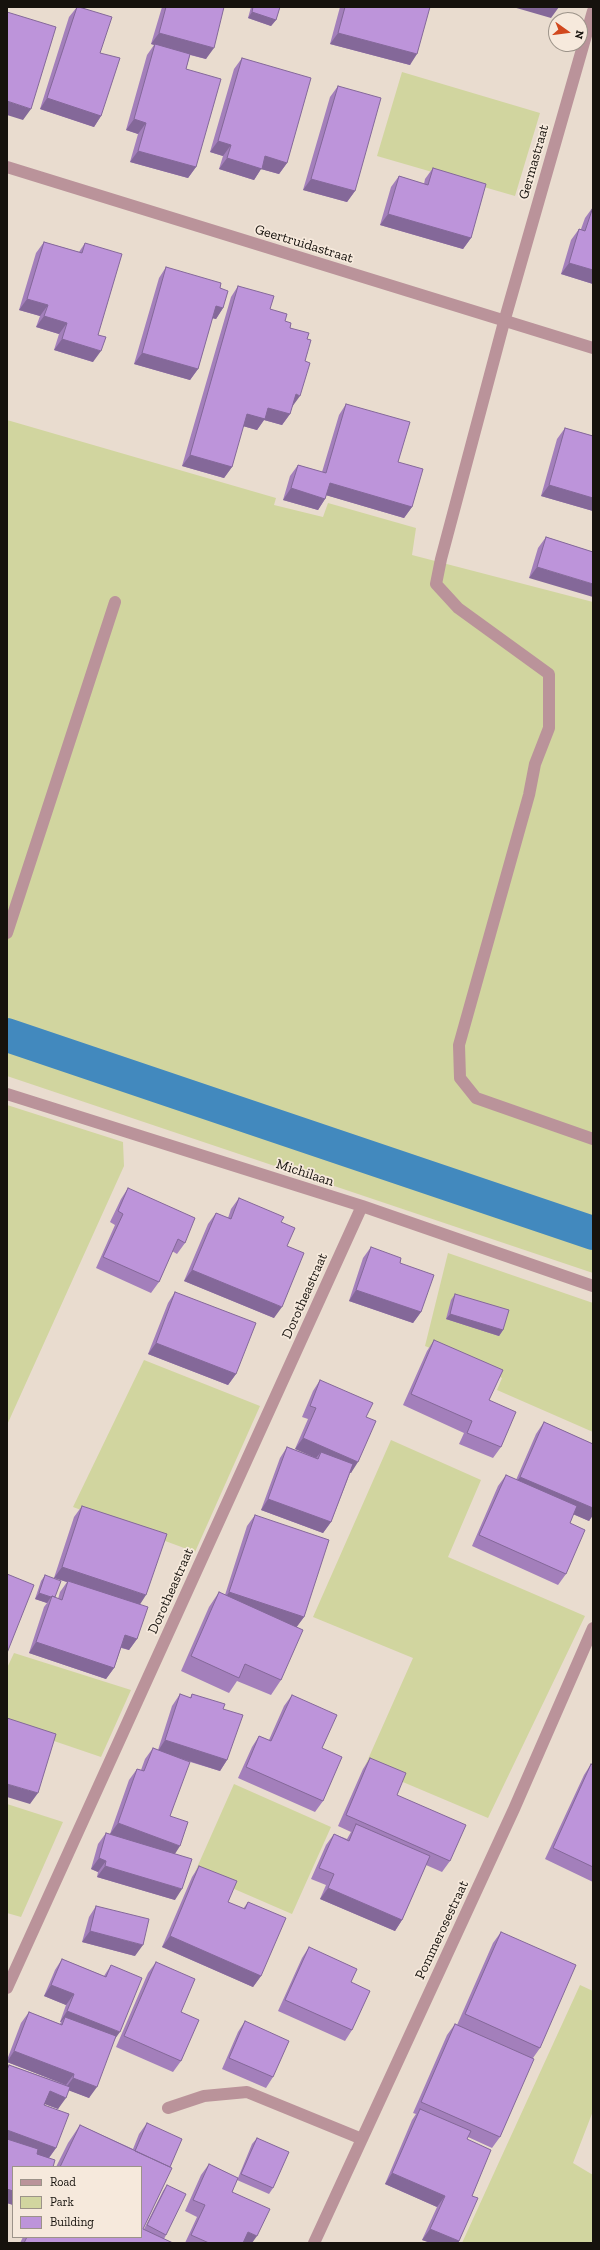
<!DOCTYPE html>
<style>
body{margin:0}
#map{position:relative;width:600px;height:2250px;overflow:hidden;background:#e9dccf;font-family:"Zilla Slab",serif}
canvas{display:block}
.frame{position:absolute;inset:0;border:8px solid #16120d;pointer-events:none}
.legend{position:absolute;left:12px;top:2166px;width:130px;height:72px;box-sizing:border-box;background:#f6e9dc;border:1px solid #9c9389;margin:0;padding:5px 7px;list-style:none;font-size:12px;color:#16120d}
.legend li{display:flex;align-items:center;gap:8px;height:20px}
.legend b{width:20px;border:1px solid #9c9389}
.north{position:absolute;left:548px;top:12px;width:40px;height:40px;box-sizing:border-box;background:#f6e9dc;border:1px solid #9c9389;border-radius:50%;rotate:104deg;font-size:11px;font-weight:700;line-height:16px;text-align:center;color:#16120d}
.north::after{content:'';display:block;margin:auto;width:14px;height:18px;background:#d1481e;clip-path:polygon(50% 0,100% 100%,50% 72%,0 100%)}
</style>
<div id="map">
<canvas width="600" height="2250"></canvas>
<div class="frame"></div>
<ul class="legend">
<li><b style="height:5px;background:#ba939a"></b>Road</li>
<li><b style="height:11px;background:#d1d59f"></b>Park</li>
<li><b style="height:11px;background:#bd94da"></b>Building</li>
</ul>
<div class="north">N</div>
</div>
<script>
const ctx = document.querySelector('canvas').getContext('2d');
ctx.lineJoin = 'round';
function fill(path, color) {
  ctx.fillStyle = color;
  ctx.fill(path, 'evenodd');
}
function toPath(rows) {
  const path = new Path2D();
  for (const r of rows) {
    path.moveTo(r[0], r[1]);
    for (let i = 2; i < r.length; i += 2) path.lineTo(r[i], r[i + 1]);
  }
  return path;
}
function strokePath(path, color, width, dash) {
  ctx.strokeStyle = color;
  ctx.lineWidth = width;
  ctx.lineCap = dash ? 'butt' : 'round';
  ctx.setLineDash(dash || []);
  ctx.stroke(path);
}
function write(font, color, halo, rows, align = 'center') {
  ctx.font = font + ' "Zilla Slab",serif';
  ctx.lineWidth = 3.5;
  ctx.setLineDash([]);
  ctx.textBaseline = 'middle';
  ctx.strokeStyle = halo;
  ctx.fillStyle = color;
  for (const [text, x, y, turn = 0] of rows) {
    ctx.save();
    ctx.translate(x, y);
    ctx.rotate((+turn || 0) * Math.PI / 180);
    ctx.textAlign = isNaN(turn) ? turn : align;
    if (halo) ctx.strokeText(text, 0, 0);
    ctx.fillText(text, 0, 0);
    ctx.restore();
  }
}
fill(toPath([
 [402,72,540,113,515,196,377,156],
 [7,420,276,498,274,505,323,517,328,503,416,528,412,555,593,602,593,1273,7,1076],
 [7,1105,123,1142,124,1166,7,1425],
 [448,1253,593,1303,593,1432,497,1390,502,1378,425,1346],
 [144,1360,260,1406,195,1552,73,1507],
 [391,1440,481,1480,448,1557,585,1616,488,1818,365,1766,413,1658,313,1617],
 [14,1653,131,1690,101,1757,7,1725,7,1668],
 [234,1784,331,1827,292,1914,195,1872],
 [7,1804,63,1822,21,1917,7,1913],
 [580,1985,593,1991,593,2111,573,2163,593,2175,593,2243,462,2243]
]), '#d1d59f');
strokePath(toPath([
 [7,1035,593,1233]
]), '#4289be', 34);
strokePath(toPath([
 [593,11,504,322,441,559,436,584,458,608,549,674,549,728,535,764,529,795,459,1045,460,1078,476,1098,593,1139],
 [7,167,593,348],
 [7,933,115,602],
 [7,1094,362,1206,593,1286],
 [7,1988,362,1206],
 [168,2108,204,2096,247,2092,362,2139],
 [314,2243,514,1809,593,1628]
]), '#ba939a', 12);
fill(toPath([
 [77,7,100,53,101,116,94,127,40,109,69,17],
 [162,7,224,7,206,59,190,55,186,69,196,167,188,178,130,162,138,134,126,130,147,55,154,45,151,44],
 [251,7,280,7,276,20,271,26,248,18],
 [340,7,430,7,410,65,330,44],
 [242,58,287,163,279,174,261,169,254,180,219,169,223,156,210,152,234,69],
 [338,86,355,191,347,202,303,190,330,97],
 [433,168,471,238,463,249,380,225,391,187,399,176,424,184,425,179],
 [593,207,593,284,561,274,571,240,579,229,581,229,585,218],
 [44,242,79,252,85,243,98,335,93,362,54,350,59,334,36,327,40,316,19,310,36,253],
 [166,267,220,288,223,308,216,319,212,318,198,369,190,380,134,364,159,278],
 [238,286,270,309,285,321,290,328,307,339,305,361,290,414,282,425,264,420,257,430,243,426,232,467,224,478,182,466,231,297],
 [346,404,398,462,412,507,404,518,326,495,325,499,318,510,283,500,290,476,298,465,322,472,339,415],
 [565,428,593,436,593,511,541,496,557,439],
 [546,537,593,552,529,578,538,548],
 [128,1188,185,1243,177,1254,172,1251,159,1282,151,1293,96,1268,115,1225,110,1222,121,1199],
 [239,1198,281,1222,287,1246,274,1318,184,1281,208,1224,216,1213,228,1218,231,1209],
 [371,1247,400,1263,421,1312,413,1323,349,1301,363,1258],
 [175,1292,236,1374,228,1385,148,1354,168,1303],
 [455,1294,503,1330,499,1336,446,1319,451,1300],
 [434,1340,489,1400,501,1447,493,1458,459,1444,464,1433,403,1405,427,1351],
 [320,1380,366,1417,351,1473,350,1473,331,1522,323,1533,261,1510,280,1458,287,1447,312,1456,295,1449,308,1419,302,1417,313,1391],
 [544,1422,593,1444,593,1515,589,1521,573,1514,570,1523,566,1574,558,1585,472,1546,498,1486,506,1475,516,1480,536,1434],
 [82,1506,140,1604,137,1639,129,1650,121,1648,114,1668,106,1679,29,1653,44,1607,47,1603,35,1599,41,1581,45,1575,55,1597,58,1599,60,1592,67,1582,54,1578,74,1517],
 [255,1515,304,1617,296,1627,281,1680,271,1695,237,1681,229,1693,181,1671,209,1607,219,1592,225,1595,247,1526],
 [180,1694,190,1698,192,1694,223,1709,227,1760,220,1771,187,1761,170,1816,175,1854,175,1900,97,1877,98,1872,91,1869,98,1844,106,1833,110,1834,129,1780,137,1769,141,1770,145,1759,153,1748,158,1750,172,1706],
 [292,1695,322,1748,323,1801,315,1812,238,1778,252,1747,259,1736,269,1740,284,1706],
 [370,1758,397,1795,450,1861,442,1872,426,1865,402,1920,395,1931,320,1899,326,1885,311,1879,326,1845,334,1834,347,1839,351,1832,338,1826,363,1769],
 [591,1764,593,1765,593,1882,545,1859,584,1775],
 [199,1866,228,1902,243,1909,248,1902,261,1976,253,1987,162,1947,192,1877],
 [96,1906,135,1956,82,1942,89,1917],
 [501,1932,540,2048,533,2058,500,2137,492,2148,468,2137,467,2139,472,2196,459,2241,458,2243,431,2243,422,2240,437,2207,385,2184,412,2120,416,2114,413,2113,447,2035,455,2024,457,2025,493,1943],
 [309,1947,351,1982,352,2030,345,2041,278,2011,302,1958],
 [62,1959,104,1976,111,1965,115,2039,89,2098,69,2090,58,2109,45,2104,44,2105,56,2148,49,2158,13,2205,7,2203,7,2068,9,2065,66,2085,7,2062,7,2060,21,2023,29,2012,60,2024,61,2022,60,2022,66,2005,44,1996,55,1970],
 [156,1962,181,2012,181,2061,173,2072,116,2047,148,1973],
 [245,2021,273,2077,266,2088,222,2069,238,2032],
 [147,2123,143,2229,144,2229,163,2191,167,2185,166,2235,164,2239,173,2243,20,2243,23,2237,141,2237,141,2167,56,2167,68,2143,80,2125,133,2149,139,2134],
 [257,2138,273,2188,269,2194,237,2180,232,2192,252,2243,185,2243,197,2217,185,2211,201,2175,209,2164,238,2178,252,2144]
]), '#a37fbb');
fill(toPath([
 [513,7,559,7,551,18],
 [252,12,276,20,271,26,248,18],
 [159,33,214,48,206,59,151,44],
 [338,33,417,54,410,65,330,44],
 [47,98,101,116,94,127,40,109],
 [7,101,31,109,23,120,7,115],
 [134,119,146,123,138,134,126,130],
 [218,141,231,145,223,156,210,152],
 [138,151,196,167,188,178,130,162],
 [265,156,287,163,279,174,261,169,254,180,219,169,227,158],
 [311,179,355,191,347,202,303,190],
 [388,214,471,238,463,249,380,225],
 [569,263,593,270,593,284,561,274],
 [27,299,48,305,40,316,19,310],
 [216,306,223,308,216,319,208,317],
 [44,316,67,323,59,334,36,327],
 [62,339,101,351,93,362,54,350],
 [142,353,198,369,190,380,134,364],
 [296,394,300,396,292,407,288,405],
 [268,408,290,414,282,425,264,420,257,430,239,425,247,414],
 [190,455,232,467,224,478,182,466],
 [330,483,412,507,404,518,322,494],
 [549,485,593,498,593,511,541,496],
 [291,488,325,499,318,510,283,500],
 [537,567,593,584,593,597,529,578],
 [192,1270,282,1307,274,1318,184,1281],
 [356,1290,421,1312,413,1323,349,1301],
 [450,1314,503,1330,499,1336,446,1319],
 [156,1343,236,1374,228,1385,148,1354],
 [303,1438,358,1462,351,1473,318,1459,321,1452,316,1458,295,1449],
 [520,1477,593,1508,593,1515,589,1521,512,1488],
 [268,1499,331,1522,323,1533,261,1510],
 [62,1567,146,1595,139,1606,68,1581,67,1582,54,1578],
 [229,1592,304,1617,296,1628,222,1603],
 [39,1593,51,1597,47,1603,35,1599],
 [125,1635,137,1639,129,1650,117,1646],
 [36,1642,114,1668,106,1679,29,1653],
 [165,1740,227,1760,220,1771,158,1751],
 [7,1784,38,1793,30,1804,7,1797],
 [118,1823,180,1846,173,1857,110,1834],
 [99,1858,106,1861,98,1872,91,1869],
 [105,1866,182,1889,175,1900,97,1877],
 [328,1888,402,1920,395,1931,320,1899],
 [90,1931,143,1945,135,1956,82,1942],
 [170,1936,261,1976,253,1987,162,1947],
 [51,1985,74,1994,66,2005,44,1996],
 [67,2011,120,2032,112,2043,65,2017,61,2022,60,2022],
 [14,2051,74,2074,66,2085,7,2062],
 [73,2078,97,2087,89,2098,65,2089],
 [50,2091,66,2098,58,2109,42,2103],
 [7,2130,56,2148,48,2159,7,2144],
 [392,2173,445,2196,437,2207,385,2184],
 [7,2189,13,2191,13,2205,7,2203],
 [430,2229,459,2241,458,2243,431,2243,422,2240],
 [248,2232,257,2236,252,2243,240,2243]
]), '#846899');
const building = toPath([
 [77,7,79,7,112,17,100,53,120,58,101,116,47,98,77,7],
 [166,7,224,7,214,48,159,33,166,7],
 [253,7,280,7,276,20,252,12,253,7],
 [345,7,430,7,417,54,338,33,345,7],
 [7,12,56,27,31,109,7,101,7,12],
 [155,44,190,54,186,69,221,79,196,167,138,151,146,123,134,119,155,44],
 [242,58,311,78,287,163,265,156,262,169,227,158,231,145,218,141,242,58],
 [338,86,381,98,355,191,311,179,338,86],
 [433,168,486,184,471,238,388,214,399,176,428,185,433,168],
 [593,207,593,270,569,263,579,229,585,231,593,207],
 [44,242,82,253,85,243,122,254,98,335,106,337,101,351,62,339,67,323,44,316,48,305,27,299,44,242],
 [166,267,221,283,220,288,228,291,223,308,216,306,198,369,142,353,166,267],
 [238,286,274,296,270,309,287,314,285,321,291,323,290,328,309,333,307,339,311,340,305,361,310,363,300,396,296,394,290,414,268,408,265,419,247,414,232,467,190,455,238,286],
 [346,404,410,422,398,462,423,469,412,507,330,483,325,499,291,488,298,465,326,473,346,404],
 [565,428,593,436,593,498,549,485,565,428],
 [546,537,593,552,593,584,537,567,546,537],
 [128,1188,195,1218,185,1243,178,1239,159,1282,103,1257,123,1214,118,1211,128,1188],
 [239,1198,284,1217,281,1222,295,1228,287,1246,304,1253,282,1307,192,1270,216,1213,231,1219,239,1198],
 [371,1247,401,1258,400,1263,434,1275,421,1312,356,1290,371,1247],
 [175,1292,256,1323,236,1374,156,1343,175,1292],
 [455,1294,509,1310,503,1330,450,1314,455,1294],
 [434,1340,503,1370,489,1400,516,1412,501,1447,467,1433,472,1421,411,1394,434,1340],
 [320,1380,373,1403,366,1417,376,1421,358,1462,303,1438,316,1408,310,1406,320,1380],
 [544,1422,593,1444,593,1508,520,1477,544,1422],
 [287,1447,318,1459,321,1452,353,1464,331,1522,268,1499,287,1447],
 [506,1475,577,1506,570,1523,585,1530,566,1574,479,1535,506,1475],
 [82,1506,167,1534,146,1595,62,1567,82,1506],
 [255,1515,329,1540,304,1617,229,1592,255,1515],
 [7,1574,34,1585,7,1653,7,1574],
 [45,1575,61,1581,55,1597,52,1596,51,1597,39,1593,45,1575],
 [68,1581,148,1607,137,1639,125,1635,114,1668,36,1642,52,1596,62,1600,68,1581],
 [219,1592,303,1630,281,1680,245,1664,239,1678,191,1656,219,1592],
 [180,1694,191,1698,192,1694,225,1704,223,1709,243,1715,227,1760,165,1740,180,1694],
 [292,1695,337,1715,322,1748,342,1757,323,1801,246,1767,259,1736,271,1741,292,1695],
 [7,1718,56,1734,38,1793,7,1784,7,1718],
 [153,1748,190,1762,170,1816,188,1822,180,1846,118,1823,137,1769,144,1771,153,1748],
 [370,1758,406,1773,397,1795,466,1825,450,1861,346,1815,370,1758],
 [591,1764,593,1765,593,1867,553,1848,591,1764],
 [356,1824,430,1856,402,1920,328,1888,334,1874,319,1868,334,1834,349,1841,356,1824],
 [106,1833,192,1859,182,1889,105,1866,106,1861,99,1858,106,1833],
 [199,1866,237,1881,228,1902,245,1909,248,1902,286,1918,261,1976,170,1936,199,1866],
 [96,1906,149,1919,143,1945,90,1931,96,1906],
 [501,1932,576,1965,540,2048,465,2014,501,1932],
 [309,1947,357,1969,351,1982,370,1991,352,2030,285,2000,309,1947],
 [62,1959,106,1977,111,1965,142,1978,120,2032,67,2011,74,1994,51,1985,62,1959],
 [156,1962,195,1979,181,2012,199,2020,181,2061,124,2036,156,1962],
 [29,2012,62,2025,65,2017,116,2036,97,2087,73,2078,74,2074,14,2051,29,2012],
 [245,2021,289,2041,273,2077,229,2058,245,2021],
 [455,2024,534,2059,500,2137,421,2102,455,2024],
 [9,2065,70,2087,66,2098,50,2091,44,2105,69,2114,56,2148,7,2130,7,2070,9,2065],
 [420,2109,471,2131,467,2139,491,2150,472,2196,478,2198,459,2241,430,2229,445,2196,392,2173,420,2109],
 [147,2123,182,2139,170,2167,135,2151,147,2123],
 [80,2125,172,2168,143,2229,173,2243,24,2243,27,2237,141,2237,141,2167,60,2167,80,2125],
 [257,2138,289,2152,273,2188,241,2174,257,2138],
 [7,2139,38,2149,37,2154,55,2160,53,2167,13,2167,13,2191,7,2189,7,2139],
 [209,2164,238,2178,232,2192,270,2209,257,2236,248,2232,243,2243,209,2243,191,2235,205,2205,193,2200,209,2164],
 [167,2185,186,2194,166,2235,147,2225,167,2185]
]);
fill(building, '#bd94da');
strokePath(building, '#846899', 1);
write('14px', '#16120d', '#f6e9dc', [
 ["Germastraat",534,162,-74],
 ["Geertruidastraat",304,244,17],
 ["Michilaan",305,1173,18],
 ["Dorotheastraat",305,1296,-66],
 ["Dorotheastraat",171,1591,-66],
 ["Pommerosestraat",442,1930,-65]
]);
</script>
